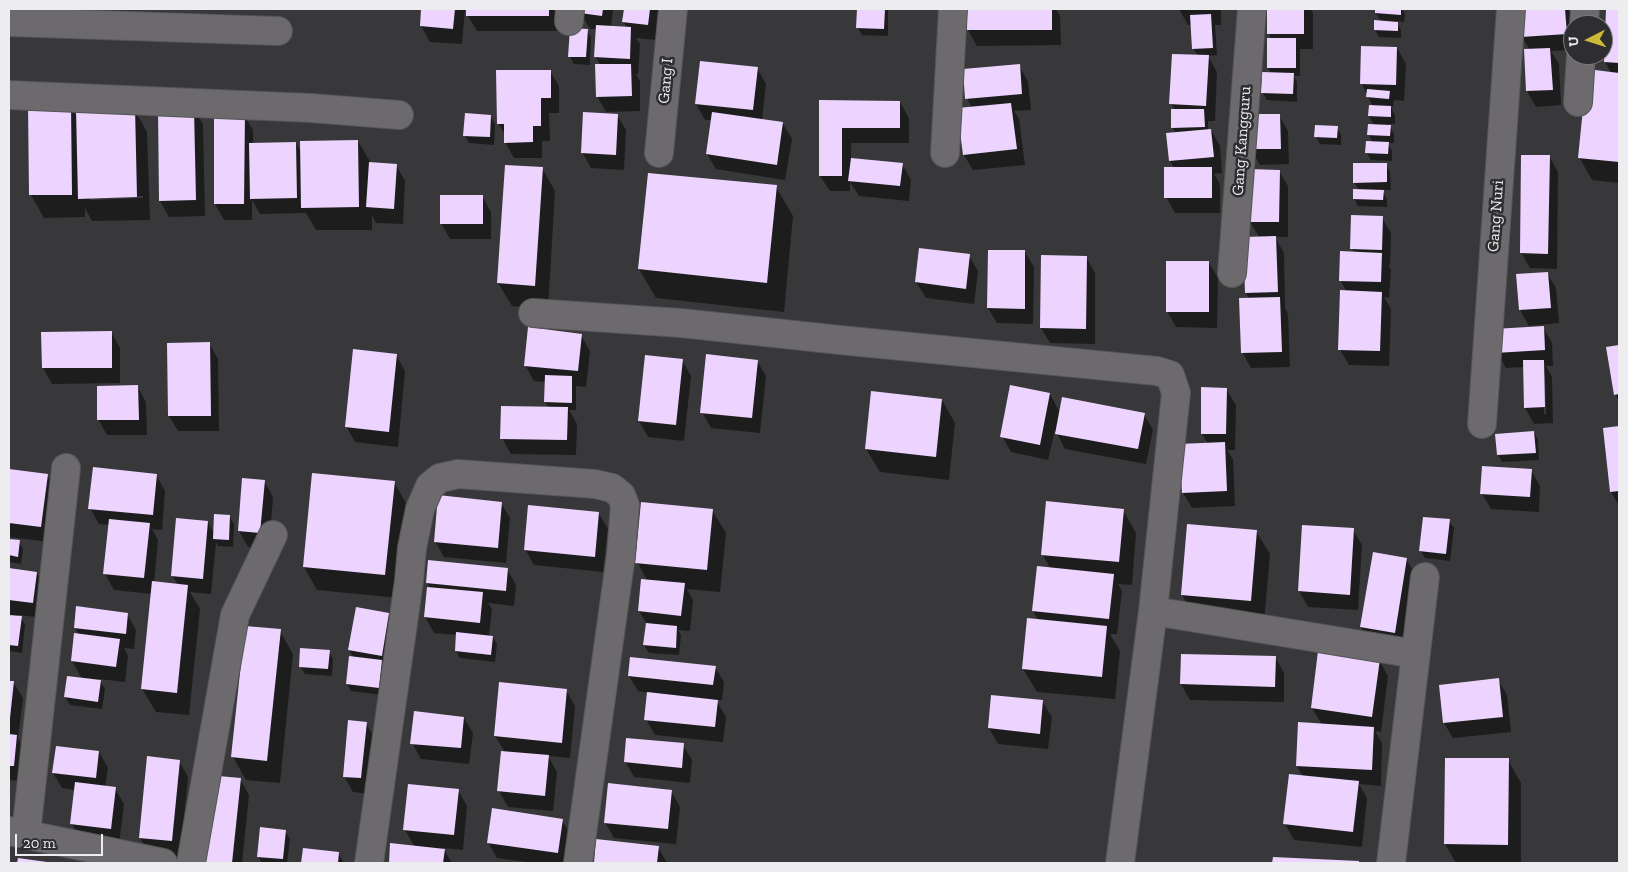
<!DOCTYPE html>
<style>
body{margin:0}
#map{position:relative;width:1628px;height:872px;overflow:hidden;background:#383739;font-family:"Zilla Slab",serif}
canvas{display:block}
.frame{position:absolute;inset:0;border:10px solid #edecee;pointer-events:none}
.north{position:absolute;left:1563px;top:15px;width:50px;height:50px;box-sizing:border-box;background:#2e2d2f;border:1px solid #7a797b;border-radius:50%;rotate:265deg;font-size:14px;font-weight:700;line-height:20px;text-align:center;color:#edecee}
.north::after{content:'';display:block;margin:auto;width:18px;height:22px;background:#cdb938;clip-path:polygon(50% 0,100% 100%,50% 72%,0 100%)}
.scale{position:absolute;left:15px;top:834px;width:88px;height:22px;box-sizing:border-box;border:2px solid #edecee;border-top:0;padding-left:6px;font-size:15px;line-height:18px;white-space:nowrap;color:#edecee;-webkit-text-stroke:4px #2e2d2f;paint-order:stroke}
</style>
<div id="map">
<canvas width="1628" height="872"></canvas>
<div class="frame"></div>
<div class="north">U</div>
<div class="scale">20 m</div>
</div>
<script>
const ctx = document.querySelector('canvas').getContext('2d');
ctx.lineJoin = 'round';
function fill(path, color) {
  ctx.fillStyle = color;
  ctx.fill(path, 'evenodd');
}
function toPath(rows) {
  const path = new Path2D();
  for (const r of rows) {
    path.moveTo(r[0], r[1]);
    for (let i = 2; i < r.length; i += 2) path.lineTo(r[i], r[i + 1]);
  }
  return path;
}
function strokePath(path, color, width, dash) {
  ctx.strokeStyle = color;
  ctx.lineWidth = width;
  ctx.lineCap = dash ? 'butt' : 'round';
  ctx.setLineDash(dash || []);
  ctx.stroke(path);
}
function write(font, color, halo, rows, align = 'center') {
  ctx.font = font + ' "Zilla Slab",serif';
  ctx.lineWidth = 5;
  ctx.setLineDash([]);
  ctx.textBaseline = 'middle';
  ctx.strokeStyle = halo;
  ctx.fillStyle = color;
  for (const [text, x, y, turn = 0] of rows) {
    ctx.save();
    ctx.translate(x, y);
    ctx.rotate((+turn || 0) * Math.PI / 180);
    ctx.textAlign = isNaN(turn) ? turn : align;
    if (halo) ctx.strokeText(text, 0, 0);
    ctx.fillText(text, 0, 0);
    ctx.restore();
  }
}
fill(toPath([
 [423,9,465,9,462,44,430,42,421,26],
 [468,9,555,9,557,12,557,31,477,31,468,16],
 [582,9,613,9,611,27,627,28,623,21,625,9,660,9,657,40,636,38,640,44,638,74,636,74,640,81,640,111,606,112,597,96,601,66,595,56,597,29,590,29,581,13],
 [859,9,888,9,888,36,862,35,858,28],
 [968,9,1056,9,1060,16,1061,45,977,46,968,30],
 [1179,9,1221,9,1221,25,1215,25,1217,55,1208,56,1217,72,1215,121,1208,121,1208,131,1211,130,1220,146,1222,173,1214,174,1220,184,1220,213,1175,213,1166,197,1174,168,1170,161,1168,134,1176,133,1172,127,1175,111,1171,103,1198,56,1193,48,1192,25,1188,25],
 [1269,9,1310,9,1313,13,1313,49,1300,49,1300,76,1294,76,1297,82,1297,102,1267,100,1263,93,1271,73,1268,68,1272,40,1269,34],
 [1376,9,1402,9,1405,14,1404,22,1396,21,1401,30,1401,38,1379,37,1375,30,1381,22,1376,13],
 [1520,9,1568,9,1573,17,1573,50,1551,51,1559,64,1561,105,1536,107,1527,91,1525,50,1530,50,1522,37],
 [1607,9,1619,9,1619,183,1592,180,1579,157,1611,73,1605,62],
 [587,30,591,37,590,65,574,64,570,57],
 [1397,48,1406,64,1404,101,1394,100,1393,107,1390,106,1395,115,1395,124,1389,124,1394,134,1394,143,1388,143,1392,151,1392,161,1371,160,1367,153,1373,143,1369,135,1375,126,1369,116,1373,107,1362,84],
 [701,62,757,68,766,84,762,120,783,124,792,139,785,180,716,169,707,154,712,120,705,120,696,104],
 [1019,66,1028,81,1031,110,1014,111,1019,119,1025,165,973,170,964,155,972,108,967,98],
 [550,71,559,86,559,113,549,113,550,141,542,141,542,158,514,158,505,142,505,135,498,123],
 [821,102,900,102,909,118,909,143,851,143,851,159,902,164,911,180,909,201,859,196,850,182,850,191,830,191,820,176],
 [70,105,77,117,134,109,147,132,150,220,92,221,85,208,85,217,44,218,31,195],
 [143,196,143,198,90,200,90,197],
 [194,109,203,124,205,216,169,217,160,201],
 [244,115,253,130,253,144,296,143,302,153,358,141,371,163,396,165,405,181,403,224,376,223,372,215,372,230,316,230,306,213,260,214,252,200,252,220,224,220,215,204],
 [617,115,626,130,624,170,591,168,582,152],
 [1279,115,1288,131,1289,164,1260,165,1251,149],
 [490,116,495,124,494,145,469,143,465,136],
 [1337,127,1341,135,1341,145,1320,144,1316,137],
 [1549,156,1558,172,1557,269,1530,268,1521,252],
 [1386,164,1390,172,1391,190,1382,190,1387,199,1387,207,1358,206,1354,198,1359,190,1354,182],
 [542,168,555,191,548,309,512,306,498,283],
 [1279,171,1288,186,1288,237,1275,237,1284,253,1285,308,1288,314,1290,367,1251,368,1242,352,1249,299,1246,293,1260,238,1250,222],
 [776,187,793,216,784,312,656,298,639,269],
 [482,196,491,212,491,239,450,239,441,223],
 [1382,218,1391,233,1390,265,1388,265,1391,270,1389,298,1384,297,1391,309,1389,366,1349,365,1340,350,1347,292,1340,280,1354,253,1352,248],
 [1025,252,1034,267,1033,324,997,323,988,308],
 [969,256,978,271,974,304,926,298,916,282],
 [1086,257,1095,273,1095,344,1050,343,1041,328],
 [1209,263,1218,278,1217,328,1176,327,1167,311],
 [1547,273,1556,288,1559,323,1529,326,1520,310,1517,276],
 [1543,327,1552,343,1553,366,1546,366,1552,377,1553,423,1534,424,1525,408,1525,367,1506,368,1497,352],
 [1543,375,1545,375,1546,414,1544,414],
 [111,332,120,348,120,383,52,384,43,368,43,333],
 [581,335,590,351,586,387,576,386,576,410,569,410,577,424,576,455,511,454,502,438,549,408,545,402,546,382,534,381,525,365],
 [209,343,218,359,219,431,178,431,169,416],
 [1619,346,1619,401,1615,394,1607,348],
 [396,355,405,371,398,447,355,442,346,426],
 [646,356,682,360,691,376,684,441,648,437,639,421],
 [757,361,766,376,760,433,711,428,702,412],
 [137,386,146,402,147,435,107,435,98,419],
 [1226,389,1236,405,1235,450,1227,450,1233,459,1235,506,1192,508,1183,493,1208,444,1202,434],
 [1050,394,1060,413,1144,414,1153,430,1146,464,1065,449,1055,430,1048,460,1011,452,1002,436],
 [942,400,955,423,949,480,880,472,866,449],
 [1619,428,1619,506,1611,492,1605,429],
 [1534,432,1538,440,1539,460,1502,462,1498,455],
 [9,470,47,475,56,490,50,542,9,537],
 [1531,470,1540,486,1539,512,1491,509,1482,494],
 [156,475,165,491,162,530,152,529,158,540,154,583,178,585,172,575,208,522,214,534,229,516,234,524,233,547,218,546,216,542,211,594,190,592,200,609,189,715,156,712,142,689,152,594,114,590,105,574,109,525,99,524,90,508],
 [244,479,264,481,273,497,269,549,248,547,239,531],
 [394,482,407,505,398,598,317,590,304,567],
 [501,503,510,518,506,563,444,557,435,541],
 [712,510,726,533,720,592,687,589,693,600,690,631,678,630,681,635,679,655,649,653,644,645,647,624,639,611,647,580,637,562],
 [1123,510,1136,533,1132,585,1118,584,1122,591,1117,634,1110,634,1120,651,1115,699,1037,692,1023,669,1039,621,1033,611,1050,568,1043,555],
 [599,514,608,529,603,572,534,565,525,549],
 [1449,521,1454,528,1450,561,1425,558,1420,550],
 [1353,530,1362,545,1358,610,1308,607,1299,591],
 [1256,531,1270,554,1264,623,1195,617,1182,595],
 [9,540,19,542,23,549,21,564,9,562],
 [1406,559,1415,574,1403,648,1370,642,1361,627],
 [507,569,516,585,514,606,488,603,492,609,489,636,493,637,497,644,495,662,460,658,456,651,457,635,434,633,425,617,430,588,427,583],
 [9,570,37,573,46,589,42,618,20,615,25,625,22,653,9,651],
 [127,614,136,630,134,649,124,648,128,656,125,682,99,679,105,689,102,709,70,705,65,697,82,679,72,661,79,635,75,628],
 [388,614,397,630,382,695,351,691,347,684,354,658,349,650],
 [280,631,293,654,280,783,246,780,233,757],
 [329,651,333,659,332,676,305,674,300,666],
 [1182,655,1275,657,1284,673,1284,702,1190,700,1181,684],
 [1379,660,1388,676,1381,732,1375,731,1382,743,1381,786,1359,784,1367,798,1362,847,1294,840,1285,824,1303,777,1297,766,1322,725,1312,708],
 [715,667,724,682,722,700,716,700,726,717,723,742,655,735,646,719,648,693,638,691,629,676],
 [1498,680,1507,695,1511,732,1453,738,1444,723],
 [9,682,14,683,23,698,18,738,25,752,22,781,9,780],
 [566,690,575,706,570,758,548,756,557,772,553,811,508,807,499,791,505,752,495,736],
 [992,696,1042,701,1052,717,1048,749,998,744,989,728],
 [464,718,473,733,469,764,421,759,412,743],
 [366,723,375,739,369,794,353,792,344,776],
 [683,745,692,760,690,783,634,777,625,761],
 [99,752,108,768,105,787,115,788,124,804,119,845,81,840,72,824,76,790,62,788,53,773],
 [1508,760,1521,783,1521,863,1456,863,1445,844],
 [179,761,188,777,180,857,149,853,140,838],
 [240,779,249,795,242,863,200,863],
 [458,790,467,806,463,850,443,848,452,863,390,863,391,845,415,847,405,830],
 [671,791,680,807,676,844,614,838,605,822],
 [562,820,571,836,567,863,533,863,497,858,488,842],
 [285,831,290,839,287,863,262,863,258,856],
 [597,841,658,847,667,863,595,863],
 [304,849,338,853,344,863,302,863],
 [1274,858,1358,862,1359,863,1274,863]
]), '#0007');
fill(toPath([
 [421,9,455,9,453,29,420,26],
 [466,9,549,9,549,16,466,16],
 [581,9,603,9,602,16,580,13],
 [624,9,650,9,648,25,622,22],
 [857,9,885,9,884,29,856,28],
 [966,9,1052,9,1052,30,967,30],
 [1267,9,1304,9,1304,34,1267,34],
 [1375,9,1401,9,1401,15,1375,13],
 [1519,9,1565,9,1567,34,1521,37],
 [1606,9,1619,9,1619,63,1604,62],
 [1211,14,1213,48,1192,49,1190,15],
 [1374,20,1398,22,1398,31,1374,30],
 [596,25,631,27,630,59,594,57],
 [570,28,588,29,586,57,568,57],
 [1267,38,1296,38,1296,68,1267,68],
 [1361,46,1397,47,1396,85,1360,84],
 [1550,48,1553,90,1526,91,1524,49],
 [1172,54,1209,55,1206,106,1169,104],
 [700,61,758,67,753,110,695,104],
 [595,64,631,64,632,96,596,97],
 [1020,64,1022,94,965,99,963,69],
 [1587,69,1619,73,1619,162,1578,158],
 [496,70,551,70,551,98,541,98,541,126,533,126,533,142,504,143,504,124,497,124],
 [1262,72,1294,73,1293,94,1261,93],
 [1367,89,1390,91,1389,99,1366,97],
 [819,100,900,101,900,128,842,128,842,176,819,176],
 [1011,103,1017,149,963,155,957,108],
 [28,104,71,104,72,195,29,195],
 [1369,105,1391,106,1391,117,1368,116],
 [135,107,137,197,78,199,76,109],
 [158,108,194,108,196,200,159,201],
 [1171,109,1204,109,1205,127,1171,128],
 [583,112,618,114,616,155,581,153],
 [712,112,783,122,777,165,706,154],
 [214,113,245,113,244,204,214,204],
 [465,113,491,115,490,137,463,136],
 [1250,114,1280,114,1281,149,1250,149],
 [1368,124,1391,125,1390,136,1367,135],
 [1315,125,1338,126,1337,138,1314,137],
 [1211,129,1214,157,1169,161,1166,133],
 [358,140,359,207,301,208,300,141],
 [1366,141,1389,142,1388,154,1365,153],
 [296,142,297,198,250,199,249,143],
 [1521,155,1550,155,1548,254,1520,253],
 [851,158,903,163,900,186,848,181],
 [369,162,397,164,394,209,366,207],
 [1353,163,1387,163,1387,182,1353,183],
 [505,165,543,167,535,286,497,283],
 [1164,167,1212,167,1212,198,1164,198],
 [1249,169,1280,170,1279,222,1249,222],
 [648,173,777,185,767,283,638,269],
 [1353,189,1384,190,1383,200,1353,199],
 [440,195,483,195,483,224,440,224],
 [1351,215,1383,216,1382,250,1350,249],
 [1276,236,1278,292,1245,293,1243,237],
 [919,248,970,254,966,289,915,282],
 [988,250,1025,250,1025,309,987,308],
 [1340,251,1382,253,1381,282,1339,281],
 [1041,255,1087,256,1086,329,1040,328],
 [1166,261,1209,261,1209,312,1166,312],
 [1548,272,1551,308,1519,310,1516,274],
 [1340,290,1382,292,1380,351,1338,350],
 [1280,297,1282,352,1241,353,1239,298],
 [1544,326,1545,350,1495,353,1494,329],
 [528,327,582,334,578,371,524,366],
 [112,331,112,368,42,368,41,332],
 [210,342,211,416,168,416,167,343],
 [1619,345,1619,394,1614,395,1606,347],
 [353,349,397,354,389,432,345,427],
 [706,354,758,360,752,418,700,413],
 [645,355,683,359,676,425,638,421],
 [1523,360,1544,360,1545,407,1524,408],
 [545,375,572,376,572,403,544,402],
 [138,385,139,420,97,420,97,386],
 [1010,385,1050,393,1040,445,1000,437],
 [1201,387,1227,388,1226,434,1201,434],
 [871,391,942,399,936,457,865,449],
 [1062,397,1145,413,1138,449,1055,434],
 [501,406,568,407,567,440,500,439],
 [1619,426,1619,491,1610,492,1603,428],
 [1534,431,1536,453,1497,455,1495,434],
 [1225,442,1227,491,1182,493,1179,444],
 [1482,466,1532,469,1530,497,1480,494],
 [93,467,157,474,153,515,88,509],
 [9,469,48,474,41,527,9,523],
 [312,473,395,481,385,575,303,567],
 [242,478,265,480,260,533,238,531],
 [438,495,502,502,498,548,434,542],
 [1046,501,1124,509,1119,562,1041,555],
 [641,502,713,509,707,570,635,563],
 [528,505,599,512,595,557,524,550],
 [214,514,230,515,229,540,213,539],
 [1423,517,1450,519,1446,554,1419,551],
 [176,518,208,521,203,579,171,576],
 [109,519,150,523,144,578,103,574],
 [1187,524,1257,530,1251,601,1181,595],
 [1302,525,1354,528,1350,595,1298,591],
 [9,539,20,540,18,557,9,555],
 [1373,552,1407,558,1395,633,1360,627],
 [428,560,508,568,506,591,426,583],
 [1037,566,1114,574,1109,619,1032,611],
 [9,568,37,572,33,603,9,600],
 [641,579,685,583,681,616,638,611],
 [152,581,188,585,177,693,141,689],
 [427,587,483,592,480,623,424,617],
 [76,606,128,613,126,634,74,628],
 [356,607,389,613,382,656,348,650],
 [9,615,22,616,18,646,9,645],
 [1027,618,1107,626,1102,677,1022,669],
 [646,623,677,626,676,648,643,645],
 [245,626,281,629,267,761,231,757],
 [456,632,493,636,491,655,455,651],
 [74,633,120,639,116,667,71,661],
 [300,648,330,650,328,669,299,667],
 [1318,651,1380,659,1372,717,1311,708],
 [1181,654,1276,656,1275,687,1180,684],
 [349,656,382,660,379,688,346,684],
 [630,657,716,666,713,685,628,676],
 [67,676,101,680,98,702,64,697],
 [1499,678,1503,717,1443,723,1439,685],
 [9,681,14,681,10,718,9,718],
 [499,682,567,689,562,743,494,736],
 [647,692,718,700,715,727,644,720],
 [991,695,1043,700,1040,734,988,728],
 [414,711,464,717,461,748,410,744],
 [348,720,367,722,361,778,343,777],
 [1298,722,1374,727,1372,770,1296,766],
 [9,734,17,735,14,766,9,766],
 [626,738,684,743,682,768,624,762],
 [56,746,99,751,96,778,52,773],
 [501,751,549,755,545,796,497,791],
 [147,756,180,760,172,841,139,838],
 [1445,758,1509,758,1508,845,1444,844],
 [1289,774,1359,781,1353,832,1283,824],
 [207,775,241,778,232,863,198,862],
 [75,782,116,787,111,829,70,824],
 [608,783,672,790,668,829,604,823],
 [408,784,459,789,454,835,403,830],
 [492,808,563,819,558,853,487,843],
 [260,827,286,830,283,859,257,857],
 [596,839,659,846,657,863,594,863],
 [390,843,445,849,443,863,389,863],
 [303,848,339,852,338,863,301,863],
 [1273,857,1359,861,1359,863,1272,863],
 [18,858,47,862,47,863,17,863]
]), '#ecd4ff');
const minor = toPath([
 [569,21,570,9],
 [9,22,278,31],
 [1584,25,1585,9],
 [9,95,311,108,399,115],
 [1578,102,1581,55],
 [659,153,673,9],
 [945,153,953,9],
 [1232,273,1252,9],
 [533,313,681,323,840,340,1157,371,1170,375,1176,393,1153,611,1120,863],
 [1482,424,1511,9],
 [1153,611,1416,654],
 [9,831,163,863],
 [26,834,66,468],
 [191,863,235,615,273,535],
 [369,863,409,581,412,548,420,509,430,486,440,478,458,474,595,484,612,488,621,495,625,505,621,555,578,863],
 [1391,863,1425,577]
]);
strokePath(minor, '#555456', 30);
strokePath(minor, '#6c6a6d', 28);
write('16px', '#edecee', '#2e2d2f', [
 ["Gang I",666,81,-85],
 ["Gang Kangguru",1242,141,-86],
 ["Gang Nuri",1496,216,-86]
]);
</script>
